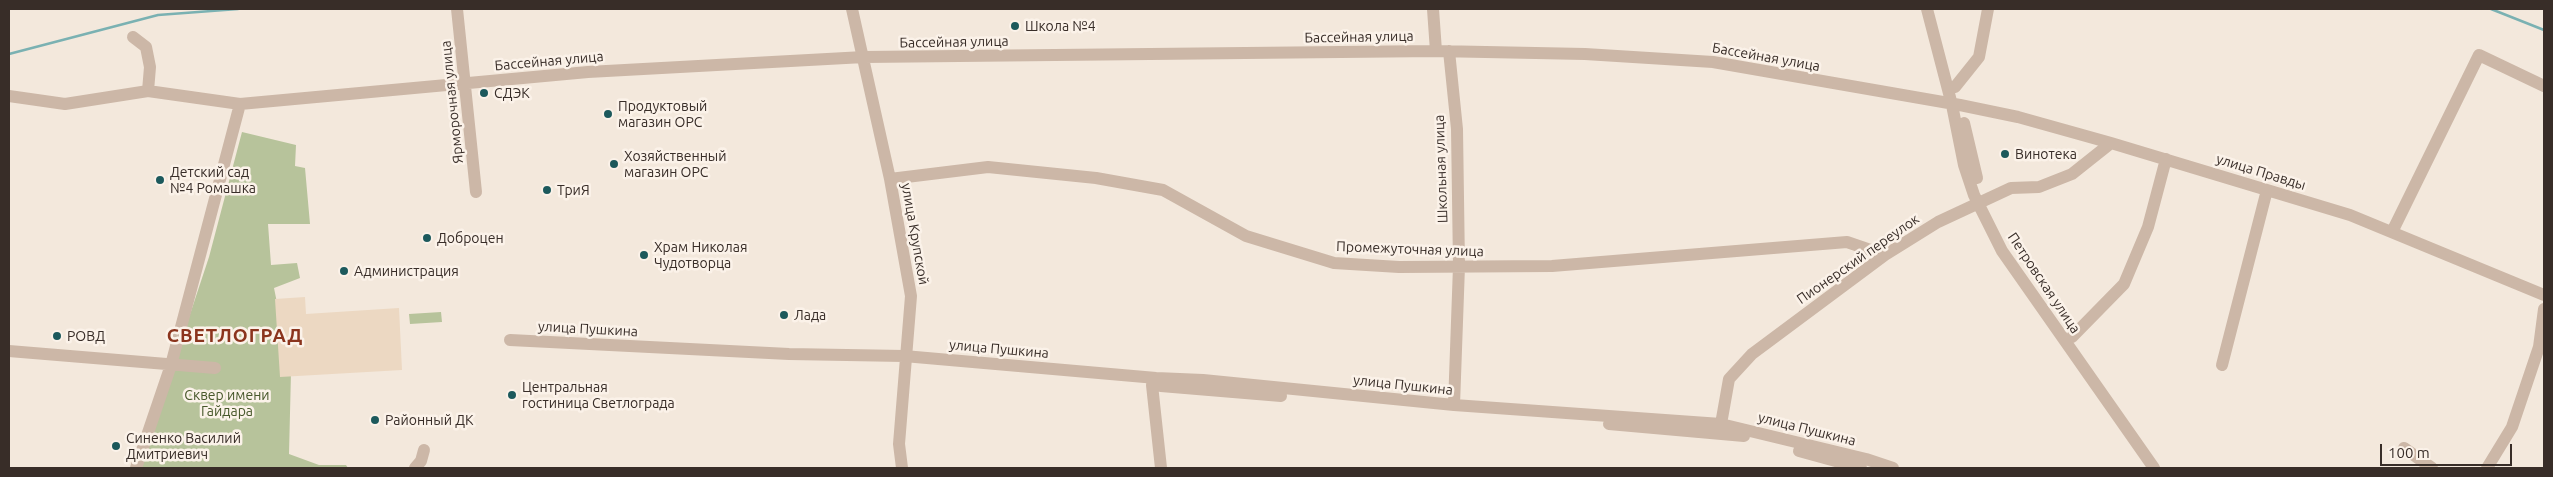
<!DOCTYPE html>
<meta charset="utf-8">
<style>
body{margin:0}
#map{position:relative;width:2553px;height:477px;overflow:hidden;background:#f3e8dc;font-family:Ubuntu,sans-serif}
canvas{display:block}
.frame{position:absolute;inset:0;border:10px solid #382d28;pointer-events:none}
.scale{position:absolute;left:2380px;top:444px;width:132px;height:22px;box-sizing:border-box;border:2px solid #382d28;border-top:0;padding-left:6px;font-size:15px;line-height:18px;white-space:nowrap;color:#382d28;-webkit-text-stroke:4px #fbf2e9;paint-order:stroke}
</style>
<div id="map">
<canvas width="2553" height="477"></canvas>
<div class="frame"></div>
<div class="scale">100 m</div>
</div>
<script>
const ctx = document.querySelector('canvas').getContext('2d');
ctx.lineJoin = 'round';
function fill(path, color) {
  ctx.fillStyle = color;
  ctx.fill(path, 'evenodd');
}
function toPath(rows) {
  const path = new Path2D();
  for (const r of rows) {
    path.moveTo(r[0], r[1]);
    for (let i = 2; i < r.length; i += 2) path.lineTo(r[i], r[i + 1]);
  }
  return path;
}
function strokePath(path, color, width, dash) {
  ctx.strokeStyle = color;
  ctx.lineWidth = width;
  ctx.lineCap = dash ? 'butt' : 'round';
  ctx.setLineDash(dash || []);
  ctx.stroke(path);
}
function write(font, color, halo, rows, align = 'center') {
  ctx.font = font + ' Ubuntu,sans-serif';
  ctx.lineWidth = 5;
  ctx.setLineDash([]);
  ctx.textBaseline = 'middle';
  ctx.strokeStyle = halo;
  ctx.fillStyle = color;
  for (const [text, x, y, turn = 0] of rows) {
    ctx.save();
    ctx.translate(x, y);
    ctx.rotate((+turn || 0) * Math.PI / 180);
    ctx.textAlign = isNaN(turn) ? turn : align;
    if (halo) ctx.strokeText(text, 0, 0);
    ctx.fillText(text, 0, 0);
    ctx.restore();
  }
}
fill(toPath([
 [242,132,296,145,295,166,305,168,310,224,268,224,271,265,297,263,300,278,274,288,291,372,289,454,319,465,346,465,348,468,139,468,209,257],
 [441,312,442,322,410,324,409,314]
]), '#b7c39b');
fill(toPath([
 [305,297,306,314,399,308,402,370,280,377,275,299]
]), '#ecd8c2');
strokePath(toPath([
 [2491,9,2544,30],
 [9,54,158,15,238,9]
]), '#7ab1b2', 2.5);
strokePath(toPath([
 [457,9,476,192],
 [852,9,890,179,911,296,899,444,902,468],
 [1433,9,1436,51],
 [1927,9,1952,105,1964,165,1974,195,2002,251,2154,468],
 [133,37,146,47,150,67,148,91],
 [1449,51,1457,129,1459,266,1454,405],
 [1955,87,1979,57,1988,9],
 [9,96,65,104,148,91,240,104,588,72,864,57,1436,51,1585,54,1713,62,1960,105,2018,117,2111,143,2350,215,2544,295],
 [1964,123,1977,178],
 [890,179,988,167,1096,178,1163,190,1246,236,1334,263,1399,267,1552,266,1847,242,1885,255],
 [2392,232,2479,55,2544,86],
 [2072,337,2124,284,2148,227,2166,159],
 [510,340,789,354,904,356,1156,378,1203,380,1454,405,1721,424,1866,459,1893,468],
 [9,351,215,368],
 [2222,365,2267,190],
 [1156,378,1152,385,1161,468],
 [1161,386,1281,396],
 [1609,424,1744,436],
 [1721,424,1729,379,1752,354,1885,255,1938,222,2011,188,2039,187,2072,174,2111,143],
 [2404,448,2432,468],
 [1799,451,1861,468],
 [136,468,171,365,240,104],
 [415,468,421,461,424,450],
 [2487,468,2512,427,2539,347,2544,309]
]), '#ccb7a7', 12);
for (const [x, y, r, color] of [
 [1015,26,5,"#1c595c"],
 [484,93,5,"#1c595c"],
 [608,114,5,"#1c595c"],
 [2005,154,5,"#1c595c"],
 [614,164,5,"#1c595c"],
 [160,180,5,"#1c595c"],
 [547,190,5,"#1c595c"],
 [427,238,5,"#1c595c"],
 [644,255,5,"#1c595c"],
 [344,271,5,"#1c595c"],
 [784,315,5,"#1c595c"],
 [57,336,5,"#1c595c"],
 [512,395,5,"#1c595c"],
 [375,420,5,"#1c595c"],
 [116,446,5,"#1c595c"]
]) {
  const dot = new Path2D();
  dot.arc(x, y, r, 0, 2 * Math.PI);
  ctx.fillStyle = color;
  ctx.fill(dot);
  strokePath(dot, '#fbf2e9', 2);
}
write('14px', '#382d28', '#fbf2e9', [
 ["Школа №4",1025,26],
 ["СДЭК",494,93],
 ["Продуктовый",618,106],
 ["магазин ОРС",618,122],
 ["Винотека",2015,154],
 ["Хозяйственный",624,156],
 ["магазин ОРС",624,172],
 ["Детский сад",170,172],
 ["№4 Ромашка",170,188],
 ["ТриЯ",557,190],
 ["Доброцен",437,238],
 ["Храм Николая",654,247],
 ["Чудотворца",654,263],
 ["Администрация",354,271],
 ["Лада",794,315],
 ["РОВД",67,336],
 ["Центральная",522,387],
 ["гостиница Светлограда",522,403],
 ["Районный ДК",385,420],
 ["Синенко Василий",126,438],
 ["Дмитриевич",126,454]
], 'left');
write('14px', '#382d28', '#fbf2e9', [
 ["Бассейная улица",1359,37,-1],
 ["Бассейная улица",954,42,-1],
 ["Бассейная улица",1766,57,10],
 ["Бассейная улица",549,61,-5],
 ["Ярморочная улица",452,102,-96],
 ["Школьная улица",1441,169,-92],
 ["улица Правды",2261,172,17],
 ["улица Крупской",915,234,80],
 ["Промежуточная улица",1410,249,2],
 ["Пионерский переулок",1858,259,-35],
 ["Петровская улица",2044,283,56],
 ["улица Пушкина",588,329,3],
 ["улица Пушкина",999,349,5],
 ["улица Пушкина",1403,385,6],
 ["улица Пушкина",1807,429,14]
]);
write('14px', '#48582b', '#fbf2e9', [
 ["Сквер имени",227,395],
 ["Гайдара",227,411]
]);
ctx.letterSpacing = '1px';
write('bold 19px', '#8b341d', '#fbf2e9', [
 ["СВЕТЛОГРАД",235,336]
]);
ctx.letterSpacing = '0px';
</script>
